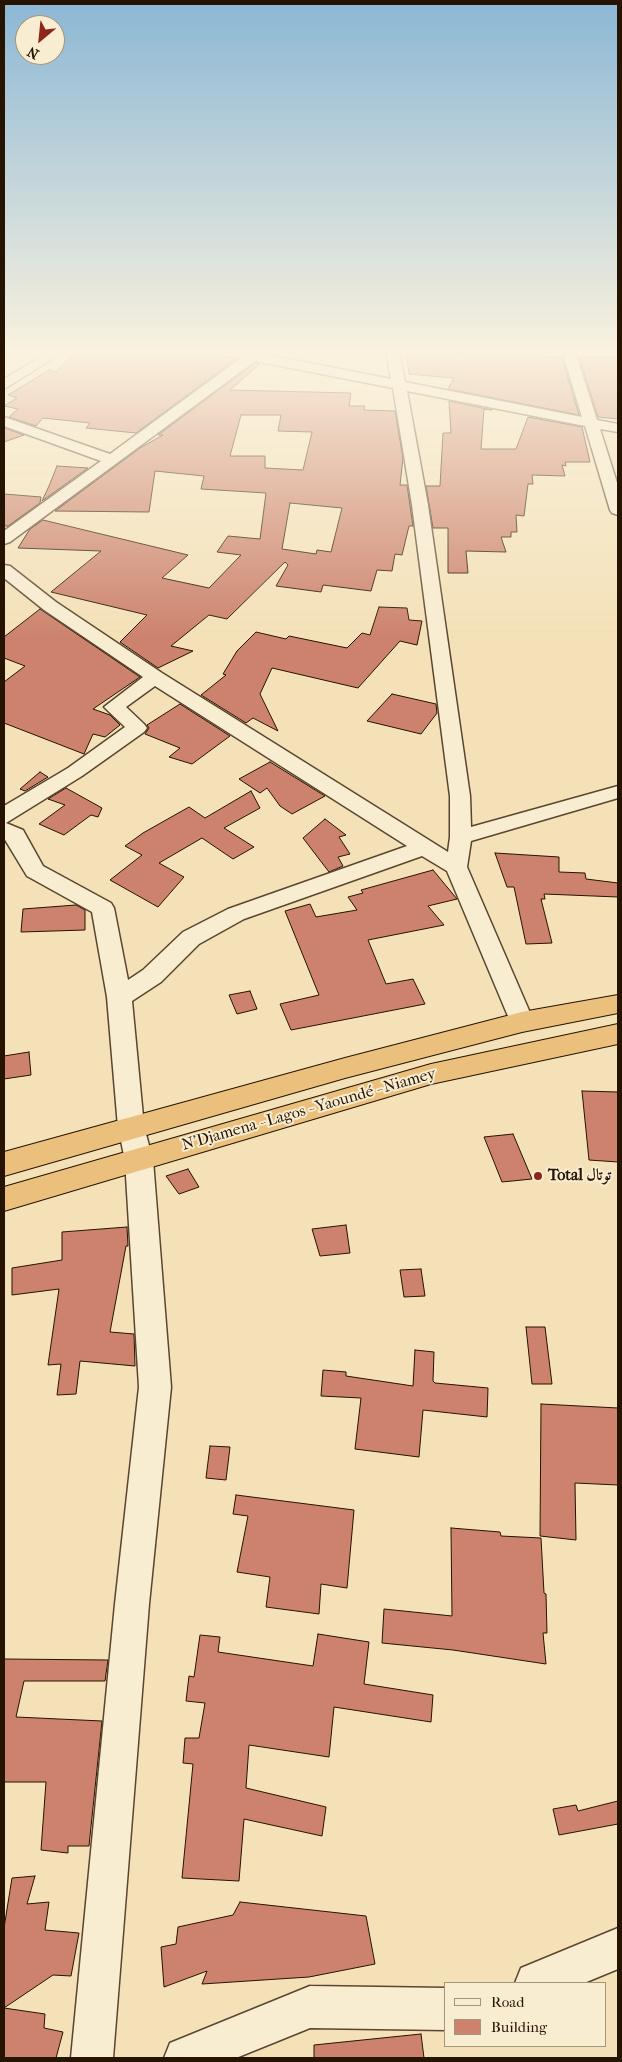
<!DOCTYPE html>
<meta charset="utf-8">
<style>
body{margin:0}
#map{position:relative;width:622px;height:2062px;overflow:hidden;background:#f4e1b8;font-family:"IM FELL French Canon",serif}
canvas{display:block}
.frame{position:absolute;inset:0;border:5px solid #261300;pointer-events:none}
.legend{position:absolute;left:444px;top:1982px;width:162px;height:65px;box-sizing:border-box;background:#f8ecd1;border:1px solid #a4957d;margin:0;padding:6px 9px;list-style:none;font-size:15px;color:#261300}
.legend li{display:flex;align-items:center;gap:10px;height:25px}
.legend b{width:25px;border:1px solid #a4957d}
.north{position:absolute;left:15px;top:15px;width:50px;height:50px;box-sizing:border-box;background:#f8ecd1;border:1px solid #a4957d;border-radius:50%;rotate:208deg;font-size:14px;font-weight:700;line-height:20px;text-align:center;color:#261300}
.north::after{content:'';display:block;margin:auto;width:18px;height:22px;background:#8f2418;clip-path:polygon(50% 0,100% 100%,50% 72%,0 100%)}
</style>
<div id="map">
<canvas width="622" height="2062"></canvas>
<div class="frame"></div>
<ul class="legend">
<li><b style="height:6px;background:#f8ecd1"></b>Road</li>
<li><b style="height:14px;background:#cc826c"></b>Building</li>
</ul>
<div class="north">N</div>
</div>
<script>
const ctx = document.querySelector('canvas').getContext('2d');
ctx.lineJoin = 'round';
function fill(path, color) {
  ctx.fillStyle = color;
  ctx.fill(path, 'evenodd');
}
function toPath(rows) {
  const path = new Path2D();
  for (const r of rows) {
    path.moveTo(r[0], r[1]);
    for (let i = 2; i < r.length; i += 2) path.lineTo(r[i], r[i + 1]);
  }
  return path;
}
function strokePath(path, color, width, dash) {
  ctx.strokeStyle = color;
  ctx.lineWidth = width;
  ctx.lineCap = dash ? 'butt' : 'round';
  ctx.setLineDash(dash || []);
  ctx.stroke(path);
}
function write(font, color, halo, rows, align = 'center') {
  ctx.font = font + ' "IM FELL French Canon",Amiri,serif';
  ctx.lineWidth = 4;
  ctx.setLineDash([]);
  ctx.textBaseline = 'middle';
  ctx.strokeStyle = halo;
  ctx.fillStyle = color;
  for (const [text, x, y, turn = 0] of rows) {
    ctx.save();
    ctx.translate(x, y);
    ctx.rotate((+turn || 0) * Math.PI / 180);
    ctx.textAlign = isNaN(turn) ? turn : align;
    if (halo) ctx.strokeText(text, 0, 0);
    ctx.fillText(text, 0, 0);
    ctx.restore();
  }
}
const building = toPath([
 [71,351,217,351,220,356,236,359,136,433,86,428,90,423,43,418,36,426,9,417,18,409,4,406,17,398,8,395,49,370,56,372,70,358,71,351],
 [466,351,523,351,521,354,562,358,579,415,448,389,454,378,409,374,406,352,451,354,452,352,464,353,466,351],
 [579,357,618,357,618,419,598,417,579,357],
 [255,363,260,364,230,390,351,393,349,406,365,406,364,410,395,411,403,458,400,485,407,485,413,526,409,526,402,555,395,554,392,571,377,570,371,591,323,585,321,592,276,586,288,565,285,562,227,619,209,615,171,646,193,651,158,668,120,642,147,615,51,592,101,551,18,548,30,529,43,520,188,555,162,578,209,588,241,555,217,552,228,536,260,539,266,493,201,489,204,476,155,471,149,512,55,511,140,448,163,435,158,435,255,363],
 [241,415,281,415,278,431,312,432,303,470,265,468,265,456,230,456,241,415],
 [290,503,342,508,331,552,317,550,316,554,282,549,290,503],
 [449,401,492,410,484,409,481,449,516,449,528,417,582,427,590,462,565,462,566,466,562,465,565,476,532,475,533,484,528,484,524,516,516,515,517,532,511,532,511,537,501,537,506,552,466,551,468,573,448,573,448,528,433,528,426,486,440,486,443,433,451,433,449,401],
 [4,428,24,435,4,442,4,428],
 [57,466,88,468,42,501,49,486,57,466],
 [4,494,41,497,40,503,8,526,4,526,4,494],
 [379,607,407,608,409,620,422,621,417,645,400,641,358,688,272,668,260,694,278,731,253,718,246,723,201,695,226,675,223,674,237,651,256,632,286,639,289,636,347,648,362,633,370,635,379,607],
 [40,609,140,677,93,709,110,715,120,725,105,737,93,734,84,754,4,723,4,682,25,666,4,658,4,637,40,609],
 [392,694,436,704,437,713,421,734,367,721,392,694],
 [180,704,230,736,192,764,169,757,180,748,145,734,149,728,147,725,180,704],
 [270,762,325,796,292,814,280,806,267,788,260,793,239,779,270,762],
 [40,772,48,777,25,791,20,789,40,772],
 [66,788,102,808,98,817,91,815,64,835,39,824,65,805,48,799,66,788],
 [251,791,260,808,224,828,254,847,233,859,202,838,159,863,184,877,158,907,110,880,142,855,125,846,143,833,189,807,205,818,251,791],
 [325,819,346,835,339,837,350,854,338,857,343,866,329,872,303,838,325,819],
 [495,853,559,857,559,872,585,873,586,879,618,883,618,897,544,894,545,899,541,899,552,943,526,944,514,887,507,887,495,853],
 [433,870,457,899,428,906,444,925,368,940,386,984,413,979,425,1004,291,1030,280,1004,319,995,285,911,310,904,316,917,357,910,348,897,363,893,361,890,433,870],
 [76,905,85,910,85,930,21,932,23,909,76,905],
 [250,991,257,1009,237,1014,229,995,250,991],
 [29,1052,31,1075,4,1079,4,1056,29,1052],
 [582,1091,618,1092,618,1162,589,1160,582,1091],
 [513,1134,532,1179,502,1182,484,1137,513,1134],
 [188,1169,199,1187,179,1194,166,1176,188,1169],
 [346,1225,350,1253,320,1256,312,1229,346,1225],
 [127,1227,128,1246,126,1246,110,1332,134,1334,135,1366,80,1361,76,1394,57,1395,61,1364,48,1365,59,1289,12,1295,12,1268,62,1260,62,1232,127,1227],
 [421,1269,425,1296,404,1297,400,1270,421,1269],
 [526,1327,545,1327,552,1384,532,1384,526,1327],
 [415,1350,434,1352,433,1381,435,1383,488,1388,487,1417,423,1410,419,1457,355,1449,361,1398,321,1396,323,1370,346,1372,346,1376,413,1386,415,1350],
 [541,1404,618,1408,618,1485,575,1483,576,1540,540,1536,541,1404],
 [210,1446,230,1447,226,1480,206,1478,210,1446],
 [236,1495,354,1510,347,1588,321,1584,319,1614,266,1607,270,1577,237,1572,248,1516,233,1514,236,1495],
 [451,1528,500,1532,501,1536,541,1538,544,1593,546,1594,547,1633,543,1633,546,1664,453,1650,382,1643,384,1609,452,1616,451,1528],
 [318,1634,369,1642,364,1684,433,1695,431,1722,334,1707,329,1757,249,1745,246,1788,326,1807,322,1836,244,1819,239,1881,182,1878,193,1764,183,1763,185,1738,199,1738,205,1703,186,1701,189,1676,194,1677,200,1635,220,1637,218,1652,313,1666,318,1634],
 [4,1659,108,1660,105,1681,24,1681,16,1717,102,1721,89,1846,68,1846,68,1853,41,1850,46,1782,4,1782,4,1659],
 [618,1801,618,1824,559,1835,553,1809,576,1805,578,1811,618,1801],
 [35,1876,27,1904,49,1902,45,1930,79,1933,71,1976,53,1975,4,2008,45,2014,44,2028,63,2032,56,2058,4,2058,4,1928,12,1878,35,1876],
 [240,1902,366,1916,375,1964,309,1977,202,1984,207,1971,164,1987,161,1947,176,1944,178,1927,233,1915,240,1902],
 [421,2034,424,2058,314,2058,314,2045,421,2034]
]);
fill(building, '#cc826c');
strokePath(building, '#261300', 1);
const street = toPath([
 [50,351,65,351,4,389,4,379,50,351],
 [219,351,253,352,391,379,386,351,399,351,405,382,582,417,562,351,575,351,597,420,618,424,618,432,600,429,618,486,618,515,612,513,610,510,585,426,407,391,428,505,470,796,471,827,618,786,618,798,471,841,467,867,534,1022,531,1028,522,1031,513,1028,447,871,422,856,244,919,199,944,161,982,132,1001,144,1127,153,1160,171,1387,149,1604,113,2058,71,2058,115,1604,139,1387,125,1160,118,1127,107,997,92,912,27,876,4,838,4,806,68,768,125,727,104,707,143,677,44,610,4,578,4,565,10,566,56,602,162,673,448,852,450,837,450,796,412,505,393,388,255,361,10,542,4,544,4,531,101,461,4,426,4,417,110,454,241,358,220,354,219,351],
 [155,686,407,846,228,909,183,932,143,970,128,980,114,908,111,903,43,866,23,830,6,823,82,776,144,732,147,728,144,724,126,707,155,686],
 [618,1928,618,1969,584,1983,515,1983,521,1968,618,1928],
 [310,1986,446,1988,446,2030,310,2028,236,2058,164,2058,170,2043,310,1986]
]);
const highway = toPath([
 [618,995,618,1013,522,1032,345,1078,4,1176,4,1152,345,1058,522,1012,618,995],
 [618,1024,618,1044,431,1084,4,1211,4,1187,431,1064,618,1024]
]);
strokePath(street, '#5a462e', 3);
strokePath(highway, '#261300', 2);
fill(street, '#f8ecd1');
fill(highway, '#eac07c');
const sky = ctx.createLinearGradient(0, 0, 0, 639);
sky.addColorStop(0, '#8bb7d5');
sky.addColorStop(0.55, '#faf2df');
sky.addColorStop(1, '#faf2df00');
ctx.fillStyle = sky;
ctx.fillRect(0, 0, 622, 639);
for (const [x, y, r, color] of [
 [538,1176,5,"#8f2418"]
]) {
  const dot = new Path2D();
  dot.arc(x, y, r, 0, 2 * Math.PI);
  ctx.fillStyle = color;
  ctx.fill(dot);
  strokePath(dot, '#f8ecd1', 2);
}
write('16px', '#261300', '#f8ecd1', [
 ["N'Djamena - Lagos - Yaoundé - Niamey",309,1110,-16]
]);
write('bold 16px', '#261300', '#f8ecd1', [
 ["Total توتال",548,1176]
], 'left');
</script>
